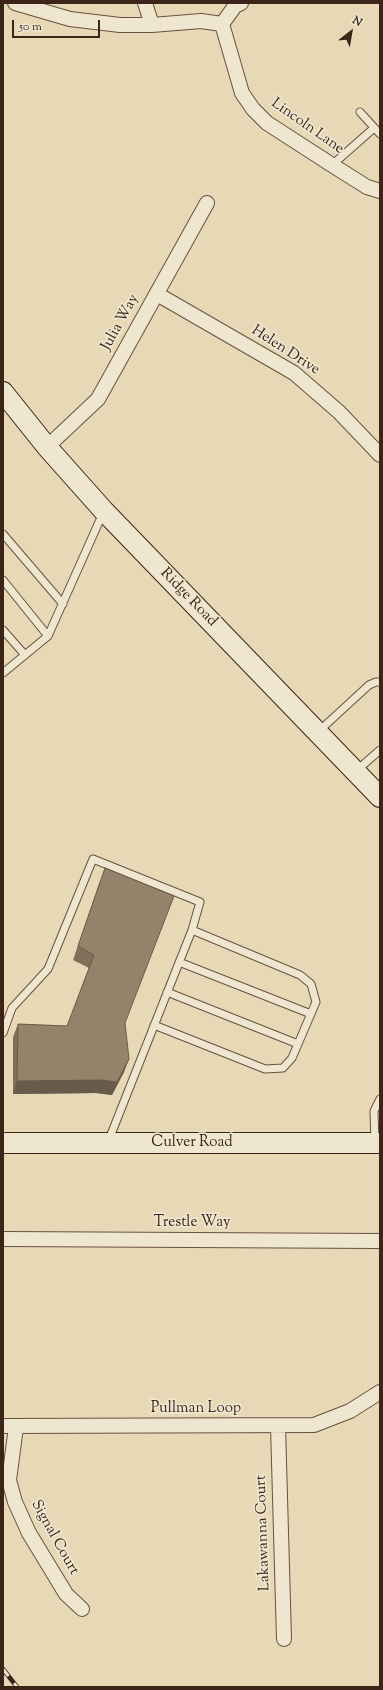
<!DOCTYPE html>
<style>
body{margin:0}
#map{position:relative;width:383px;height:1690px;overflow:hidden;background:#e7d8b6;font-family:"Sorts Mill Goudy",serif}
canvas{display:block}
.frame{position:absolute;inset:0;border:4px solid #3d2418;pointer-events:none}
.north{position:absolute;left:331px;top:12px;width:40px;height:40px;-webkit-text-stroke:3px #efe6d0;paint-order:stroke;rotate:31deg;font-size:11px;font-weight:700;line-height:16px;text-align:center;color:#3d2418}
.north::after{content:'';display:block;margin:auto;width:14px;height:18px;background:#3d2418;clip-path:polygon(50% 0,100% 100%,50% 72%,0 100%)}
.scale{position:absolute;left:12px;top:20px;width:88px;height:18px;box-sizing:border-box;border:2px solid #3d2418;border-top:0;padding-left:5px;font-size:12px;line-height:14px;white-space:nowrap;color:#3d2418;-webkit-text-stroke:3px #efe6d0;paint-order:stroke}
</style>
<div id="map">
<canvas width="383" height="1690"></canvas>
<div class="frame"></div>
<div class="north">N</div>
<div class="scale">50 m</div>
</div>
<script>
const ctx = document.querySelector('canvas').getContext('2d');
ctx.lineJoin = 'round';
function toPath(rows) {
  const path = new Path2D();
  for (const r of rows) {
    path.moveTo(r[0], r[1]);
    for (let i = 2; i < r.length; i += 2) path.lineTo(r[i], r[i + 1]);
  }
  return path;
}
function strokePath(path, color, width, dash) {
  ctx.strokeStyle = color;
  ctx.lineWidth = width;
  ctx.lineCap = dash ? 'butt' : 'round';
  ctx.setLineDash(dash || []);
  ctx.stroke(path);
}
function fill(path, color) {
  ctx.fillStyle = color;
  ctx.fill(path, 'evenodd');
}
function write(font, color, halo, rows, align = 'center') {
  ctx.font = font + ' "Sorts Mill Goudy",serif';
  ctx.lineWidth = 3.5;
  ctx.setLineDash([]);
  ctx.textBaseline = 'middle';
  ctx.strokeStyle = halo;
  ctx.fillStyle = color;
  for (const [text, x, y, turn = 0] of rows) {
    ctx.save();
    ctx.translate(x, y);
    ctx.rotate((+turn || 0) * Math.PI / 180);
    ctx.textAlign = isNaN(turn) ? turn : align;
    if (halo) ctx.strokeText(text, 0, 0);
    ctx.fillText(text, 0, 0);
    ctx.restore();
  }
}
const lane = toPath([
 [360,112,380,134],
 [332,165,374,128],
 [3,534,63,604],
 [3,580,48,636],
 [3,630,25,655],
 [3,673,48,636,103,513],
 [319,731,369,685,376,682,380,682],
 [356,771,380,750],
 [179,962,311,1014],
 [167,992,298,1044],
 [154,1025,265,1069,283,1068,292,1058,316,1002,311,984,300,975,192,930],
 [3,1033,12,1008,48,969,93,859,200,902,192,930,108,1142],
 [375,1142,374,1111,380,1099]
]);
const street = toPath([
 [15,3,70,19,120,25,152,25,201,21,222,24,235,6,241,3],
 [145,3,152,25],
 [222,24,242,93,253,109,267,123,332,165,367,187,380,191],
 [157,294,294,373,339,412,380,455],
 [47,447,98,399,207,203],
 [3,1239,380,1241],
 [3,1426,314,1425,350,1411,380,1392],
 [278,1426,284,1639],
 [16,1427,9,1480,15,1502,29,1533,66,1594,82,1609]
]);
const secondary = toPath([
 [3,392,47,447,104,511,380,797],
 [3,1143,380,1143]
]);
strokePath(lane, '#685140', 9);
strokePath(street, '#685140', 16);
strokePath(secondary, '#3d2418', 22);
strokePath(lane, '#efe6d0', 7);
strokePath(street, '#efe6d0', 14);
strokePath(secondary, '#efe6d0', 20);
const rail = toPath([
 [3,1669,17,1687]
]);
strokePath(rail, '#3d2418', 4.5);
strokePath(rail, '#efe6d0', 3, [9]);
fill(toPath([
 [100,881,125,1024,124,1072,112,1095,96,1093,13,1094,13,1037,18,1024,67,1026,89,968,73,960]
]), '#80705b');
fill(toPath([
 [129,1059,124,1072,112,1095,96,1093,13,1094,17,1081]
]), '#685b4a');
const building = toPath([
 [105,868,174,896,125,1023,129,1059,117,1082,101,1080,17,1081,18,1024,67,1026,94,955,78,946,105,868]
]);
fill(building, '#95826a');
strokePath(building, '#685b4a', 1);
write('15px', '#3d2418', '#efe6d0', [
 ["Lincoln Lane",307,127,35],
 ["Julia Way",121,323,-61],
 ["Helen Drive",285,351,33],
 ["Ridge Road",188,598,46],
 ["Culver Road",192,1143],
 ["Trestle Way",192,1223],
 ["Pullman Loop",196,1409],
 ["Lakawanna Court",264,1533,-92],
 ["Signal Court",54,1538,61]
]);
</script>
